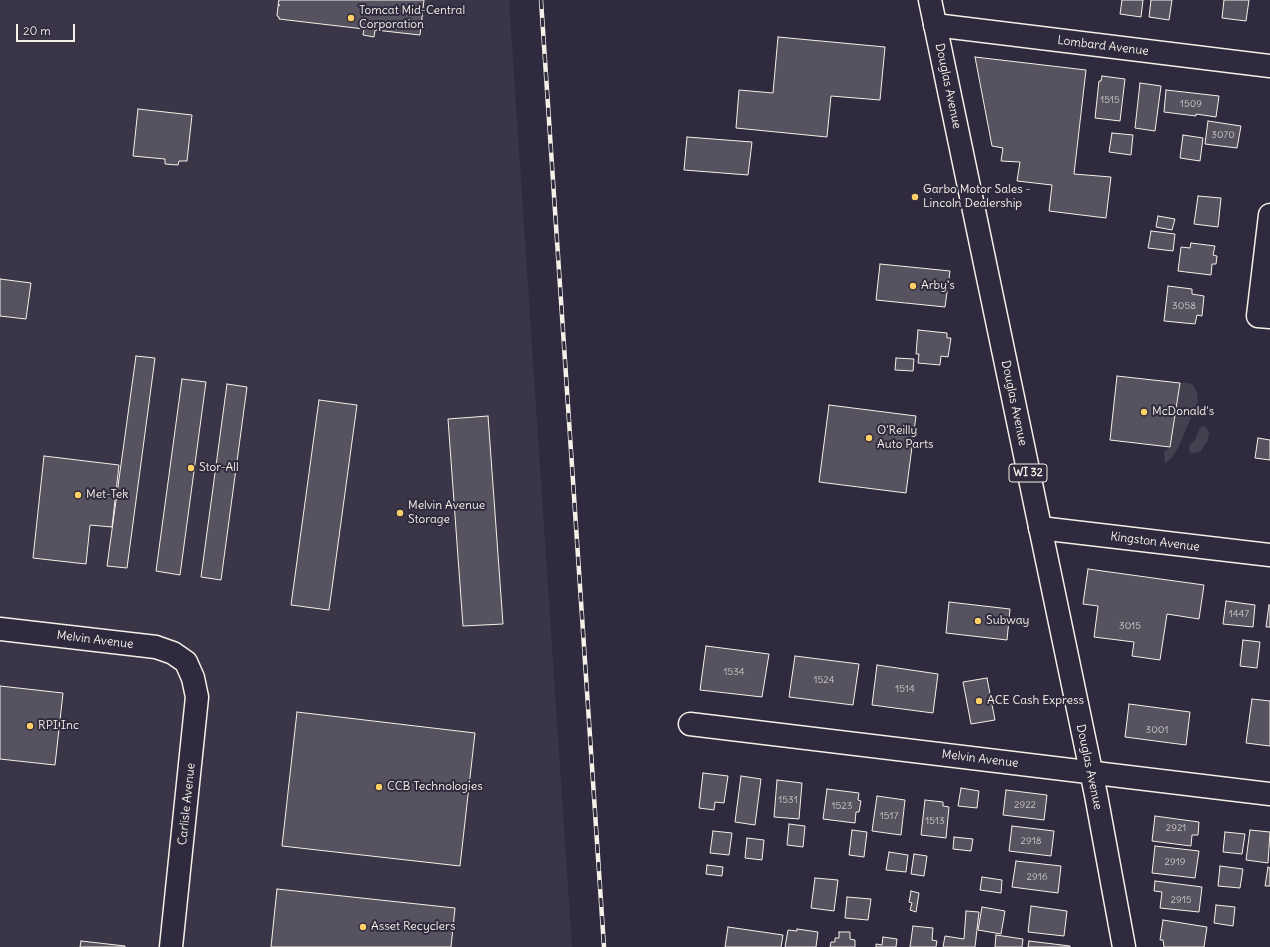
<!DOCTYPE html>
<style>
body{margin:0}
#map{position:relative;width:1270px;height:947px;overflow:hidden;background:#2f2a3d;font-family:Delius,sans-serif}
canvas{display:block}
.scale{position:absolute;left:16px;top:24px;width:59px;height:18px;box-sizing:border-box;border:2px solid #f4f1e8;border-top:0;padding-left:5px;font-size:12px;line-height:14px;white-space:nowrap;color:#f4f1e8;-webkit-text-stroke:3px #2f2a3d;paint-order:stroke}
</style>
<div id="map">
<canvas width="1270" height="947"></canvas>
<div class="scale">20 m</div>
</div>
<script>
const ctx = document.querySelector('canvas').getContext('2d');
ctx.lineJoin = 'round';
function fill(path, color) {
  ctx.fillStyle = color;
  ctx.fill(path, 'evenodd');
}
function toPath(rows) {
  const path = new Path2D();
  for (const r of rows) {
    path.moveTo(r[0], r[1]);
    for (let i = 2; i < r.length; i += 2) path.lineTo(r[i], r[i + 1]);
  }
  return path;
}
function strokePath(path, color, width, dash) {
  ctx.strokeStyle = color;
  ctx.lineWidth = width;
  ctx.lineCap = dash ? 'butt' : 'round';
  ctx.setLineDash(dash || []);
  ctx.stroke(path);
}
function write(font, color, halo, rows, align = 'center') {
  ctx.font = font + ' Delius,sans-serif';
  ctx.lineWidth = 4;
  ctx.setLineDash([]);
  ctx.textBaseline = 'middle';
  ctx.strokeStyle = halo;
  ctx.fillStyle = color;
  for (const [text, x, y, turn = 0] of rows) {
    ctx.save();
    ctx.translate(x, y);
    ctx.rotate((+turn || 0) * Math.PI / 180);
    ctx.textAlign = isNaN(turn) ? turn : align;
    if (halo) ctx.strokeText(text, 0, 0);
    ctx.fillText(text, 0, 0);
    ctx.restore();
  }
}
fill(toPath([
 [0,0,509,0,572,947,0,947]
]), '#3b3647');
fill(toPath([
 [1180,383,1189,383,1193,385,1197,392,1198,401,1179,446,1173,456,1165,464,1164,452,1170,447],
 [1205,426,1209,432,1208,440,1200,452,1191,453,1189,451,1189,446,1195,440,1200,427]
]), '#454050');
const building = toPath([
 [279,0,424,0,420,35,375,30,374,37,363,35,364,29,279,19,279,17,277,16,278,6,280,5,278,5,279,0],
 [1122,0,1143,0,1141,17,1120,14,1122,0],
 [1151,0,1172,0,1169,20,1149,17,1151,0],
 [1224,0,1249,0,1246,21,1222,18,1224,0],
 [778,37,885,47,880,100,831,96,827,137,736,128,739,90,773,93,778,37],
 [975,57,1086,70,1074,174,1111,177,1106,218,1049,211,1052,185,1017,181,1020,162,1001,161,1003,148,992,146,975,57],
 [1102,76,1125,79,1120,121,1095,118,1099,81,1101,81,1102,76],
 [1140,83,1161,86,1155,131,1135,128,1140,83],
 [1166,90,1219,96,1216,117,1196,114,1196,116,1164,112,1166,90],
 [138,109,192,115,187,161,179,161,178,165,165,164,165,159,133,156,138,109],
 [1208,121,1241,126,1237,148,1205,144,1208,121],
 [1112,133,1133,135,1131,155,1109,152,1112,133],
 [1183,135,1203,138,1200,161,1180,158,1183,135],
 [687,137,752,142,748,175,684,170,687,137],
 [1198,196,1221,198,1218,227,1194,224,1198,196],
 [1158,216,1175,219,1172,230,1156,227,1158,216],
 [1151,231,1175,234,1173,251,1148,248,1151,231],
 [1191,243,1215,246,1213,255,1217,256,1216,264,1212,264,1211,275,1178,271,1181,247,1190,248,1191,243],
 [880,264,950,271,945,307,876,300,880,264],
 [0,279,31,283,26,319,0,316,0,279],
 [1168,286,1192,289,1192,294,1204,296,1202,316,1197,315,1195,324,1164,321,1168,286],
 [918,330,947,333,947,338,951,338,948,357,941,356,940,365,918,363,919,354,916,354,918,330],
 [136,356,155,358,127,568,107,566,136,356],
 [896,358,914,359,913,371,895,370,896,358],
 [1117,376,1180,383,1170,447,1110,440,1117,376],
 [182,379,206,382,180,575,156,571,182,379],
 [227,384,247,387,221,580,201,577,227,384],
 [319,400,357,405,329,610,291,605,319,400],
 [829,405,916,416,906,493,819,482,829,405],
 [488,416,503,624,463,626,448,419,488,416],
 [1258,438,1270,440,1270,460,1255,458,1258,438],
 [44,456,119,465,112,527,90,525,86,564,33,558,44,456],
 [1088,569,1204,585,1199,619,1167,614,1160,660,1132,656,1134,642,1094,637,1098,606,1083,604,1088,569],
 [1226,601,1255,605,1253,627,1223,624,1226,601],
 [949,602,1010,609,1007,640,946,633,949,602],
 [1269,605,1270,605,1270,627,1266,627,1269,605],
 [1243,640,1260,642,1257,668,1240,666,1243,640],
 [706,646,769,654,762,697,700,690,706,646],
 [795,656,859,664,853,705,789,697,795,656],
 [877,665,938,674,933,713,872,705,877,665],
 [987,678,995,720,971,724,963,682,987,678],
 [0,686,63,693,55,765,0,759,0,686],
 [1252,699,1270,701,1270,746,1246,743,1252,699],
 [1129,704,1190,712,1186,745,1125,737,1129,704],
 [297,712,475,733,460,866,282,846,297,712],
 [703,773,728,776,724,803,715,802,714,810,699,808,703,773],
 [741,776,761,779,755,825,735,822,741,776],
 [777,780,802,783,799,819,774,817,777,780],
 [961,788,979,791,977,808,958,806,961,788],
 [827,789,859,793,858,800,861,801,859,812,856,812,855,823,823,819,827,789],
 [1006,790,1047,795,1044,820,1003,815,1006,790],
 [877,796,905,800,901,835,872,831,877,796],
 [925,800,943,802,943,806,949,807,946,838,921,835,925,800],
 [1155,816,1199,822,1198,835,1192,835,1191,846,1152,841,1155,816],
 [789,824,805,826,803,847,787,845,789,824],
 [1012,826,1054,831,1051,856,1009,851,1012,826],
 [852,830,867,832,864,857,849,855,852,830],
 [1250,830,1270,832,1268,863,1246,860,1250,830],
 [713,831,732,833,729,855,710,853,713,831],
 [1225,832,1245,834,1242,854,1223,852,1225,832],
 [954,837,973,839,971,851,953,849,954,837],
 [747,838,764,840,762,860,745,858,747,838],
 [1155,846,1199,851,1195,878,1152,873,1155,846],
 [889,852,908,855,906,872,886,870,889,852],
 [914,854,927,856,924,876,911,874,914,854],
 [1016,861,1061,866,1058,893,1012,887,1016,861],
 [707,865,723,867,722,876,706,874,707,865],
 [1220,866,1243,869,1240,888,1218,886,1220,866],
 [1268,867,1270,868,1270,886,1265,886,1268,867],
 [982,877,1002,880,1001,893,980,890,982,877],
 [815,878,838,880,834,911,811,908,815,878],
 [1155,881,1202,887,1199,912,1160,908,1162,892,1154,891,1155,881],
 [277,889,455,908,451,947,271,947,277,889],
 [911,891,919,893,916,912,910,910,912,903,909,902,911,891],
 [847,897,871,899,868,920,845,918,847,897],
 [1216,905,1235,907,1233,926,1214,923,1216,905],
 [1031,906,1067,911,1064,936,1028,932,1031,906],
 [982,907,1005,911,1001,934,978,930,982,907],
 [966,911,979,912,975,947,943,947,945,936,964,939,966,911],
 [1163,920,1207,927,1204,947,1164,947,1163,940,1160,940,1163,920],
 [913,926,933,928,932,940,937,941,936,947,910,947,913,926],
 [728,927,783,935,781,947,725,947,728,927],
 [797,929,818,932,816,947,785,947,788,930,797,931,797,929],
 [839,932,850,932,850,939,855,940,855,947,830,947,831,942,835,942,835,938,839,938,839,932],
 [996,935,1023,939,1022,947,995,947,996,935],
 [883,937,897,939,896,947,876,947,876,944,882,945,883,937],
 [81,941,125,946,125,947,80,947,81,941],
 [1029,941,1070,946,1070,947,1028,947,1029,941]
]);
fill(building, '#56525f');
strokePath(building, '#f4f1e8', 1);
const minor = toPath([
 [935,25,1270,66],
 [1270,215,1258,316,1270,317],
 [1040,528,1270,555],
 [0,629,156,647,173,653,186,662,193,678,197,697,171,947],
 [690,724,1270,794]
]);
const major = toPath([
 [930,0,1096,795,1124,947]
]);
strokePath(minor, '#f4f1e8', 25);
strokePath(major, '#f4f1e8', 25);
strokePath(minor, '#2f2a3d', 22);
strokePath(major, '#2f2a3d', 22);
const rail = toPath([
 [541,0,604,947]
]);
strokePath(rail, '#f4f1e8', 4.5);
strokePath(rail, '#2f2a3d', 3, [9]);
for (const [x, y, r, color] of [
 [351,18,4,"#ffd166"],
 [915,197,4,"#ffd166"],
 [913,286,4,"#ffd166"],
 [1144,412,4,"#ffd166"],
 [869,438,4,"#ffd166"],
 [191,468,4,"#ffd166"],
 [78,495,4,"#ffd166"],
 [400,513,4,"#ffd166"],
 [978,621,4,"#ffd166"],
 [979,701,4,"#ffd166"],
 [30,726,4,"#ffd166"],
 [379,787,4,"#ffd166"],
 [363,927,4,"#ffd166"]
]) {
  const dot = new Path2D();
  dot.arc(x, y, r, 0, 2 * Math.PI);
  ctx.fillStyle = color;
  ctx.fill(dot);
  strokePath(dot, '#2f2a3d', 1.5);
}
write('10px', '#ccc9c6', null, [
 ["1515",1110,100],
 ["1509",1191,104],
 ["3070",1223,135],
 ["3058",1184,306],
 ["1447",1239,614],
 ["3015",1130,626],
 ["1534",734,672],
 ["1524",824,680],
 ["1514",905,689],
 ["3001",1157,730],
 ["1531",788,800],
 ["2922",1025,805],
 ["1523",842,806],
 ["1517",889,816],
 ["1513",935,821],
 ["2921",1176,828],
 ["2918",1031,841],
 ["2919",1175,862],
 ["2916",1037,877],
 ["2915",1181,900]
]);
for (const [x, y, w] of [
 [1028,473,38]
]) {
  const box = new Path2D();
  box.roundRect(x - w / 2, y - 9, w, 18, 3);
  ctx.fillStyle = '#2f2a3d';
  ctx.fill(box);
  strokePath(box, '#f4f1e8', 1);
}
write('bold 11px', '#f4f1e8', null, [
 ["WI 32",1028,473]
]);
write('12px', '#f4f1e8', '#2f2a3d', [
 ["Tomcat Mid-Central",359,11],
 ["Corporation",359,25],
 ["Garbo Motor Sales -",923,190],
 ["Lincoln Dealership",923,204],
 ["Arby's",921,286],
 ["McDonald's",1152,412],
 ["O'Reilly",877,431],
 ["Auto Parts",877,445],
 ["Stor-All",199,468],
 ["Met-Tek",86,495],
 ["Melvin Avenue",408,506],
 ["Storage",408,520],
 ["Subway",986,621],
 ["ACE Cash Express",987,701],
 ["RPI Inc",38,726],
 ["CCB Technologies",387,787],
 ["Asset Recyclers",371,927]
], 'left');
write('12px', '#f4f1e8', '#2f2a3d', [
 ["Lombard Avenue",1103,46,7],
 ["Douglas Avenue",948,86,78],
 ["Douglas Avenue",1014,403,78],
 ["Kingston Avenue",1155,542,7],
 ["Melvin Avenue",95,640,7],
 ["Melvin Avenue",980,759,7],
 ["Douglas Avenue",1089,767,78],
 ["Carlisle Avenue",187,804,-84]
]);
</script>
